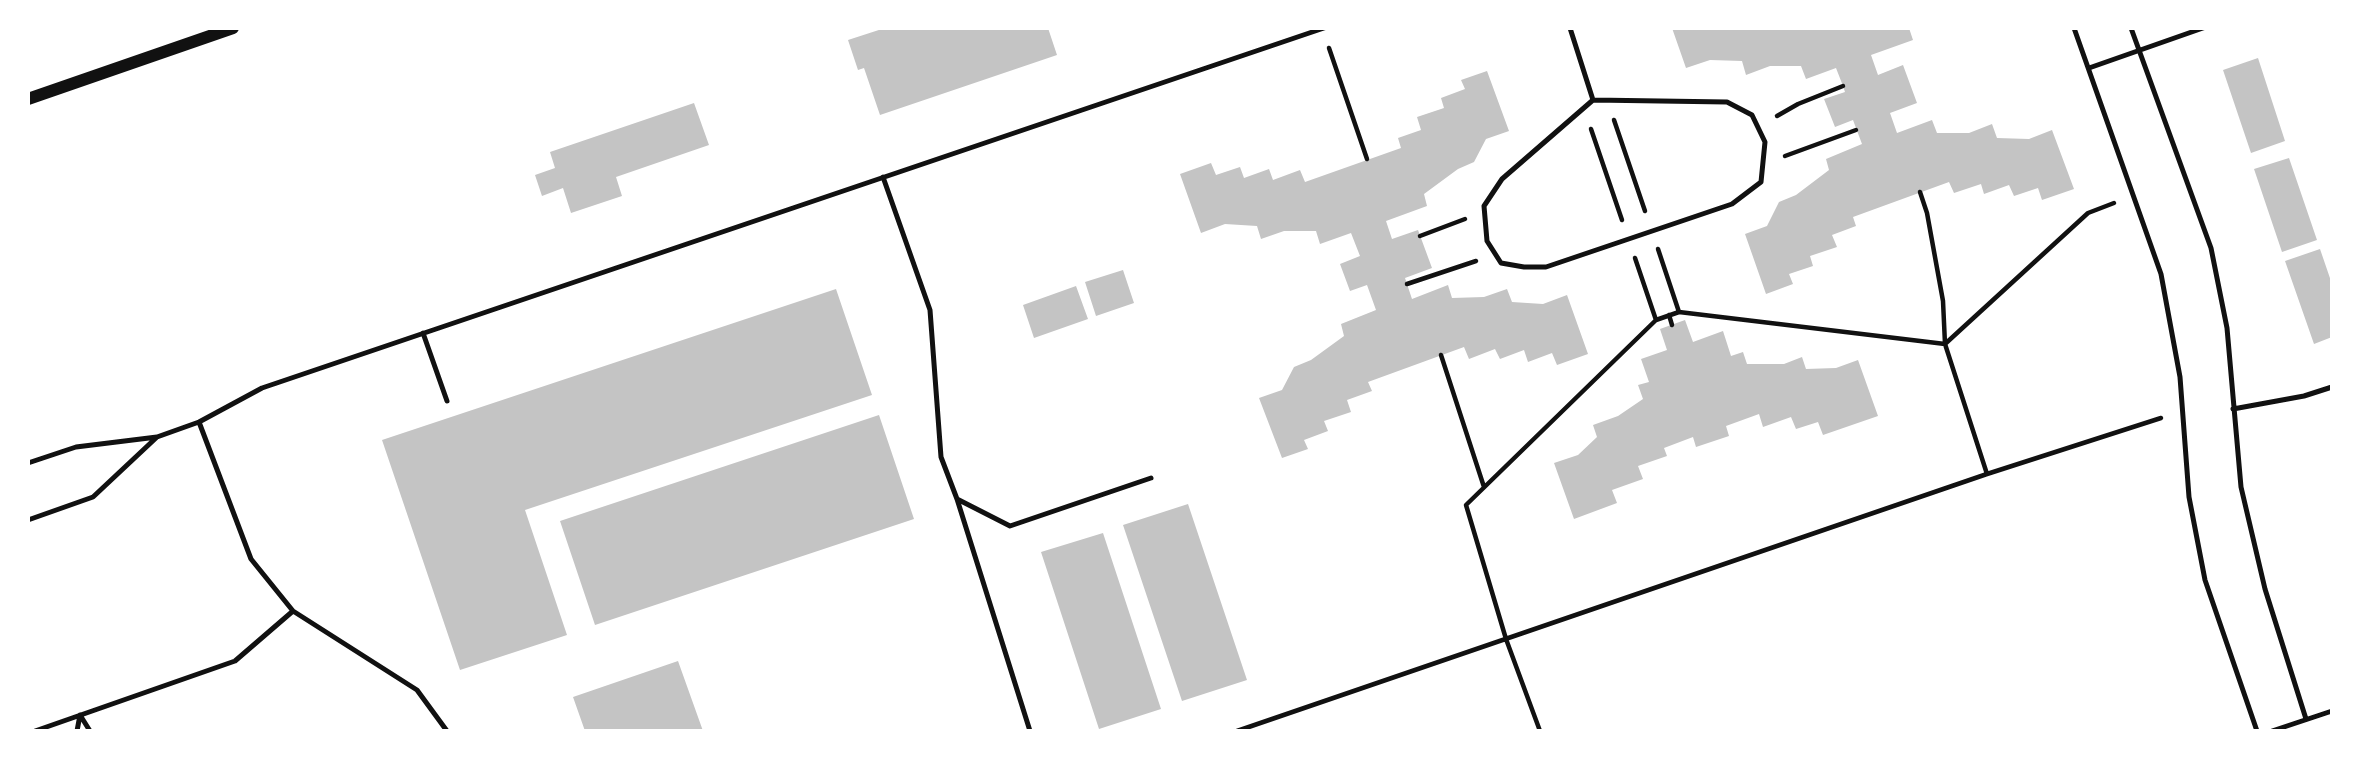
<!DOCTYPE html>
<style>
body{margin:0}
#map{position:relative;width:2360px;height:759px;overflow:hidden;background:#fff;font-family:"Fira Sans",sans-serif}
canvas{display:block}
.frame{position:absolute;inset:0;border:30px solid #fff;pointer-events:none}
</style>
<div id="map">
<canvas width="2360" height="759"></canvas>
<div class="frame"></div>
</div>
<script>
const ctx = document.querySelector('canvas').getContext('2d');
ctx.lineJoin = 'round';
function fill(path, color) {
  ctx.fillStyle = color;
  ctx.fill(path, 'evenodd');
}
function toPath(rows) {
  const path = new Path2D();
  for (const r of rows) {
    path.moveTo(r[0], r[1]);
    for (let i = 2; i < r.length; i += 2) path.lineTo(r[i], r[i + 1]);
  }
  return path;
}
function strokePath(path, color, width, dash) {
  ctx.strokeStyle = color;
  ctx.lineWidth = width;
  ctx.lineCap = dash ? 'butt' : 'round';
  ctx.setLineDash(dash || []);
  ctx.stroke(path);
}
fill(toPath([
 [885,28,1048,28,1057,55,880,115,864,68,858,70,848,40],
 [1672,28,1909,28,1913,40,1871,55,1878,75,1903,65,1917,103,1890,113,1897,133,1932,120,1937,133,1969,133,1992,124,1997,138,2029,139,2052,130,2074,189,2042,200,2038,188,2014,196,2009,185,1984,194,1981,184,1954,193,1949,182,1853,217,1856,226,1832,235,1837,247,1810,256,1813,266,1789,274,1793,284,1766,294,1745,234,1767,226,1779,202,1796,195,1829,170,1826,159,1862,144,1853,120,1835,127,1824,99,1845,92,1843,86,1836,68,1806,79,1801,66,1770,66,1746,75,1742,61,1710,60,1686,68],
 [2258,58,2285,141,2251,153,2223,70],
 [1487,71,1509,131,1486,139,1474,162,1458,169,1424,194,1427,206,1386,221,1392,239,1418,230,1432,268,1405,278,1412,299,1448,285,1452,298,1484,297,1507,289,1512,302,1543,304,1567,295,1588,354,1557,365,1552,353,1528,362,1524,350,1500,359,1495,349,1469,359,1464,347,1368,382,1372,391,1347,400,1351,412,1324,421,1328,431,1304,440,1308,449,1282,458,1259,398,1282,390,1294,367,1311,360,1344,336,1341,324,1376,310,1367,285,1350,291,1340,264,1360,256,1351,233,1320,244,1316,231,1284,231,1261,239,1257,226,1225,224,1201,233,1180,174,1211,163,1216,175,1240,167,1244,178,1269,169,1273,180,1300,170,1305,182,1401,148,1398,138,1421,130,1417,117,1444,108,1441,98,1465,89,1461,80],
 [694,103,709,145,616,177,622,196,571,213,563,188,542,196,535,175,555,168,550,152],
 [2289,158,2317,240,2282,252,2254,169],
 [2320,249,2332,284,2332,337,2314,344,2285,261],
 [1123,270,1134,303,1096,316,1085,282],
 [1076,286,1088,319,1034,338,1023,305],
 [836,289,872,395,525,510,567,635,460,670,382,440],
 [1685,320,1693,342,1723,331,1731,356,1743,352,1747,364,1784,364,1802,357,1806,369,1836,368,1858,360,1878,416,1823,435,1818,422,1796,429,1791,417,1763,427,1759,414,1726,426,1729,436,1696,447,1693,437,1664,448,1667,456,1638,466,1643,479,1612,490,1617,503,1574,519,1554,463,1578,455,1597,437,1593,425,1618,416,1643,399,1638,385,1649,382,1641,359,1667,350,1660,329],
 [879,415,914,519,595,625,560,521],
 [1188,504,1247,680,1182,701,1123,525],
 [1103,533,1161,709,1099,729,1041,552],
 [678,661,703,731,585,731,573,697]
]), '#c4c4c4');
strokePath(toPath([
 [1329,48,1367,159],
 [1777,116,1798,104,1843,86],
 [1614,120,1645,211],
 [1591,129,1622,220],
 [1785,156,1856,130],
 [1920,192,1927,213,1943,301,1945,344,2088,213,2114,203],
 [1420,236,1465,219],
 [1658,249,1679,312],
 [1635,258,1656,320],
 [1407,284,1476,261],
 [1669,315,1672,325],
 [1441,355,1484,487],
 [1237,731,1987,474,2161,418],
 [1540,731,1506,639,1466,505,1656,320,1679,312,1945,344,1987,474]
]), '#111', 4.5);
strokePath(toPath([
 [1570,28,1593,100],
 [2074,28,2161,274,2180,377,2189,497,2205,580,2257,731],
 [2131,28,2211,248,2227,328,2241,487,2265,589,2306,719],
 [2089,68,2203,28],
 [1593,100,1727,102,1752,115,1765,142,1761,182,1732,204,1546,267,1524,267,1501,263,1487,241,1484,206,1502,179,1593,100],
 [883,177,930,310,941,457,957,499,1010,526,1151,478],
 [423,333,447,401],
 [2233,409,2304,396,2332,387],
 [157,437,199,422,262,388,1324,28],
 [28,463,76,447,157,437,93,497,28,520],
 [957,499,1030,731],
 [293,611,417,690,447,731],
 [35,731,235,661,293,611,251,559,199,422],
 [77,731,80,715,90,731],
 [2272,731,2332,711]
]), '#111', 5);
strokePath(toPath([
 [28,99,233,28]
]), '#111', 12);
</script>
